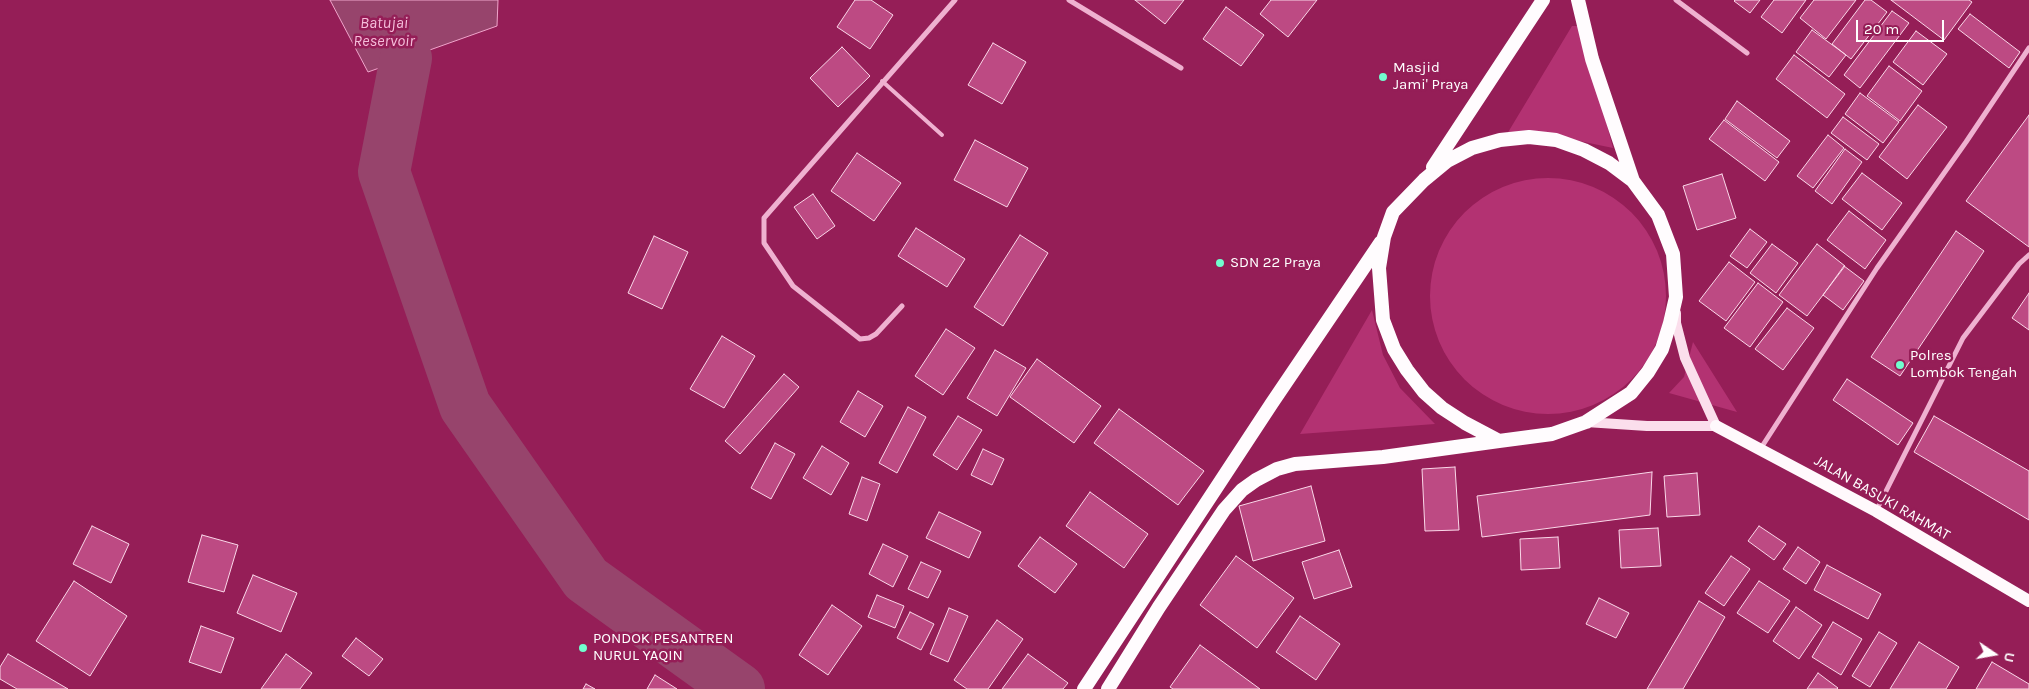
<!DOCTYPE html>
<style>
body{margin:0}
#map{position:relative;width:2029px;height:689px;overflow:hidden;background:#951e57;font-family:Karla,sans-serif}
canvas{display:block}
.north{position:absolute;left:1969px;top:629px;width:50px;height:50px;-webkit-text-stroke:4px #951e57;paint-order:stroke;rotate:102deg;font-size:14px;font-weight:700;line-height:20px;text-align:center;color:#fff}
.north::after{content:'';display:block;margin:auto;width:18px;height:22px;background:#fff;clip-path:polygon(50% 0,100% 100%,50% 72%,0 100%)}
.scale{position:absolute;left:1856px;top:20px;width:88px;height:22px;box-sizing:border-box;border:2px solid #fff;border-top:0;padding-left:6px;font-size:15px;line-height:18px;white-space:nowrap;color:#fff;-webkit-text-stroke:4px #951e57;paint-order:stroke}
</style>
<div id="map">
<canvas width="2029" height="689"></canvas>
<div class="north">U</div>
<div class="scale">20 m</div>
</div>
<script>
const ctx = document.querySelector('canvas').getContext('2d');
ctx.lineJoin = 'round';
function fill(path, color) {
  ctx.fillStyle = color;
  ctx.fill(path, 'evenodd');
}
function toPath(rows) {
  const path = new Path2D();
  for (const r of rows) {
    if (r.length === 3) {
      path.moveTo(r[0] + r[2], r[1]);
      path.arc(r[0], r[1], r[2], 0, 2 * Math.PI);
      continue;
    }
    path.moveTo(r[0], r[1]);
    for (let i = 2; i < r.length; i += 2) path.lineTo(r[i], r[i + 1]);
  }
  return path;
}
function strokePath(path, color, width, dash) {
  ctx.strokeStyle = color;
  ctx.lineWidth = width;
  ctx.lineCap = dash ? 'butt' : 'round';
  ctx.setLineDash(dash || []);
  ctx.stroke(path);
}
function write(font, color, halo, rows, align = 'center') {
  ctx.font = font + ' Karla,sans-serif';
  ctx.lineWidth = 5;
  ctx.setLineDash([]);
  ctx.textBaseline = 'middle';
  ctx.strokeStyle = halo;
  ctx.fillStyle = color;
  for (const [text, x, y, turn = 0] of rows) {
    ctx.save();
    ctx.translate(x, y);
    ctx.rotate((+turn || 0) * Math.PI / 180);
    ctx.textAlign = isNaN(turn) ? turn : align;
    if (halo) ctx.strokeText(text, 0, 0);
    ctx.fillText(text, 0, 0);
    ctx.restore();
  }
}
fill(toPath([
 [1572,26,1581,26,1613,148,1565,138,1507,134],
 [1548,296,118],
 [1372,310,1383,355,1400,388,1435,424,1300,434],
 [1693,342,1737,412,1669,393,1684,377]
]), '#b33272');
const water = toPath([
 [330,0,498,0,497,26,368,72,330,0]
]);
fill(water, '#97446c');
strokePath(water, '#f0a5cb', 1);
strokePath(toPath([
 [406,58,384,172,465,406,586,579,739,689]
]), '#97446c', 52);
const building = toPath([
 [855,0,871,0,893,15,870,49,837,27,855,0],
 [1135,0,1184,0,1165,24,1135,0],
 [1271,0,1317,0,1288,37,1260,14,1271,0],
 [1735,0,1760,0,1750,13,1734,1,1735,0],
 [1774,0,1806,0,1782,33,1761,17,1774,0],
 [1814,0,1856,0,1826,39,1800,18,1814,0],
 [1865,0,1871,0,1887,12,1851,59,1832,44,1865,0],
 [1891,0,1969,0,1972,2,1944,40,1891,0],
 [1226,7,1264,35,1241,66,1203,39,1226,7],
 [1892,11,1909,23,1860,88,1844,75,1892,11],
 [1970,14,2020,52,2009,68,1958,29,1970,14],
 [1812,30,1846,55,1829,77,1796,52,1812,30],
 [1916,31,1947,54,1923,85,1893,62,1916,31],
 [993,43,1026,62,1002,104,968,85,993,43],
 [842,47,870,76,838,107,810,78,842,47],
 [1794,55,1845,94,1827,118,1776,79,1794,55],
 [1889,66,1922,91,1900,121,1867,96,1889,66],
 [1860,93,1899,122,1883,143,1845,114,1860,93],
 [1737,101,1790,141,1777,158,1725,119,1737,101],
 [1918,105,1947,127,1907,179,1879,157,1918,105],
 [2029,115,2029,247,1966,201,2029,115],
 [1843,117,1879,144,1867,160,1831,133,1843,117],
 [1724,120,1779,162,1765,181,1709,139,1724,120],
 [1828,135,1844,148,1813,188,1797,176,1828,135],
 [975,140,1028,168,1007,207,954,180,975,140],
 [1845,149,1862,162,1832,204,1815,191,1845,149],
 [857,153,901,183,874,221,831,191,857,153],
 [1862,173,1902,203,1882,230,1842,199,1862,173],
 [1722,174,1736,218,1697,230,1683,186,1722,174],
 [813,194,835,226,817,239,794,207,813,194],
 [1849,211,1886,240,1865,269,1827,240,1849,211],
 [916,228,965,259,947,287,898,256,916,228],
 [1750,229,1767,242,1747,268,1730,256,1750,229],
 [1956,231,1984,251,1900,376,1871,357,1956,231],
 [1020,235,1048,253,1003,326,974,307,1020,235],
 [654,236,688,252,662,309,628,293,654,236],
 [1772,244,1798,263,1776,293,1750,273,1772,244],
 [1817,244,1845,266,1807,316,1779,295,1817,244],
 [1729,262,1755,282,1726,321,1699,301,1729,262],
 [1844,266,1864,281,1843,310,1823,295,1844,266],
 [1758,283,1783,302,1750,347,1724,328,1758,283],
 [2029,293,2029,330,2012,318,2029,293],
 [1787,308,1814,328,1783,370,1755,349,1787,308],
 [946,329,975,348,943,395,915,376,946,329],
 [722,336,755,356,724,408,690,389,722,336],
 [995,350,1026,368,997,416,967,398,995,350],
 [1037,359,1101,406,1074,443,1010,397,1037,359],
 [784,374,799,387,740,454,725,441,784,374],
 [1847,379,1913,423,1898,445,1833,400,1847,379],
 [858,391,883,406,865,437,840,422,858,391],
 [908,407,926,417,897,473,879,463,908,407],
 [1119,409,1204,471,1178,505,1094,443,1119,409],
 [958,416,982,430,957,470,933,455,958,416],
 [1934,416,2029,471,2029,520,1914,452,1934,416],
 [775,443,795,454,771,499,751,488,775,443],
 [822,446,849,463,831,495,803,478,822,446],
 [983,449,1004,459,992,485,971,475,983,449],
 [1455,467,1459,530,1425,531,1422,469,1455,467],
 [1652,472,1650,515,1482,537,1477,496,1652,472],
 [1697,473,1700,515,1667,517,1664,476,1697,473],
 [862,477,880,484,867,521,849,514,862,477],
 [1311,486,1325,541,1253,561,1239,506,1311,486],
 [1090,492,1148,534,1124,568,1066,526,1090,492],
 [939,512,981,532,969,558,926,538,939,512],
 [92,526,129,544,111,583,73,564,92,526],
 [1759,526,1786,544,1774,560,1748,541,1759,526],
 [1658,528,1661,566,1621,568,1619,530,1658,528],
 [202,535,238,545,224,592,188,582,202,535],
 [1040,537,1077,564,1055,593,1018,566,1040,537],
 [1558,537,1560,568,1521,570,1520,539,1558,537],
 [883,544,908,556,893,587,869,574,883,544],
 [1798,547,1820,562,1806,584,1783,569,1798,547],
 [1339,550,1352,587,1314,599,1302,562,1339,550],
 [1236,556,1294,598,1257,648,1200,605,1236,556],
 [1731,556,1750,569,1724,606,1705,593,1731,556],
 [921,562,941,571,928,598,908,589,921,562],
 [1827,565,1881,594,1868,619,1814,590,1827,565],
 [253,575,297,593,281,632,237,613,253,575],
 [74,581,127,616,90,676,36,641,74,581],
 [1759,581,1790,601,1768,633,1737,613,1759,581],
 [877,595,904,606,895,628,868,617,877,595],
 [1599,598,1629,613,1616,638,1586,624,1599,598],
 [1699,601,1725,617,1683,689,1647,689,1699,601],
 [832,605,862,626,828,675,799,655,832,605],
 [1796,607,1822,625,1799,659,1773,641,1796,607],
 [949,608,968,616,948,662,930,654,949,608],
 [910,612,934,624,921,650,897,638,910,612],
 [1300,616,1340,644,1316,680,1276,652,1300,616],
 [997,620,1023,639,988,689,967,689,954,680,997,620],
 [1833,622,1862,639,1841,675,1812,657,1833,622],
 [201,626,234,638,221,673,189,662,201,626],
 [1879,632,1897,643,1870,687,1852,676,1879,632],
 [356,638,383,659,369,676,342,656,356,638],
 [1919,642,1959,667,1946,689,1890,689,1919,642],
 [1200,645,1260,689,1173,689,1170,687,1200,645],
 [8,654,68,689,17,689,0,679,0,667,8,654],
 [286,654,312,673,300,689,261,689,286,654],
 [1028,654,1068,683,1063,689,1002,689,1028,654],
 [1992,662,2029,684,2029,689,1976,689,1992,662],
 [1818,673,1838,688,1837,689,1807,689,1818,673],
 [655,675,677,689,647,689,655,675],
 [586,684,595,689,583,689,586,684]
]);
fill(building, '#bd4a83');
strokePath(building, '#fad8e9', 1);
strokePath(toPath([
 [882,81,942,135]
]), '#efb1d0', 4);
strokePath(toPath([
 [1069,0,1181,68],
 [1676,0,1747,53],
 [902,306,876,334,869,338,860,339,793,286,764,243,764,218,955,0],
 [1761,448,1877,268,1966,142,2029,48],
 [1876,511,1963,338,2019,264,2029,255]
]), '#efb1d0', 5);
strokePath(toPath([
 [1586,422,1647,426,1716,426,1685,358,1676,323,1676,313]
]), '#fbdeec', 10);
strokePath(toPath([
 [1716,426,1876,511,2029,601]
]), '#fff9fc', 12);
strokePath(toPath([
 [1578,0,1592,59,1633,181],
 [1529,137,1556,140,1584,150,1609,163,1633,181,1658,215,1673,254,1676,297,1670,323,1662,349,1648,372,1631,393,1586,422,1552,434,1499,441,1465,423,1442,408,1424,392,1407,370,1394,349,1383,320,1379,268,1384,237,1393,212,1424,180,1447,161,1472,148,1500,140,1529,137],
 [1433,167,1543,0],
 [1084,689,1272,403,1381,242],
 [1108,689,1159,607,1224,510,1242,490,1256,480,1277,469,1295,464,1383,457,1499,441]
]), '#fffcfe', 14);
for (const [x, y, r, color] of [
 [1383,77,5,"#71fdce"],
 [1220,263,5,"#71fdce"],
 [1900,365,5,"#71fdce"],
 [583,648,5,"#71fdce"]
]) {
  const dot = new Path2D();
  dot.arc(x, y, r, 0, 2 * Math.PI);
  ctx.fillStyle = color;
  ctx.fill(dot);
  strokePath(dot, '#951e57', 2);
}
write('15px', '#fff', '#951e57', [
 ["Masjid",1393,68],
 ["Jami' Praya",1393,85],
 ["SDN 22 Praya",1230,263],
 ["Polres",1910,356],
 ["Lombok Tengah",1910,373],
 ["PONDOK PESANTREN",593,639],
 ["NURUL YAQIN",593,656]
], 'left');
write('15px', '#fff', '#951e57', [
 ["JALAN BASUKI RAHMAT",1882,498,30]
]);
write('italic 16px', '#f5beda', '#951e57', [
 ["Batujai",384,23],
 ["Reservoir",384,41]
]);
</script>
